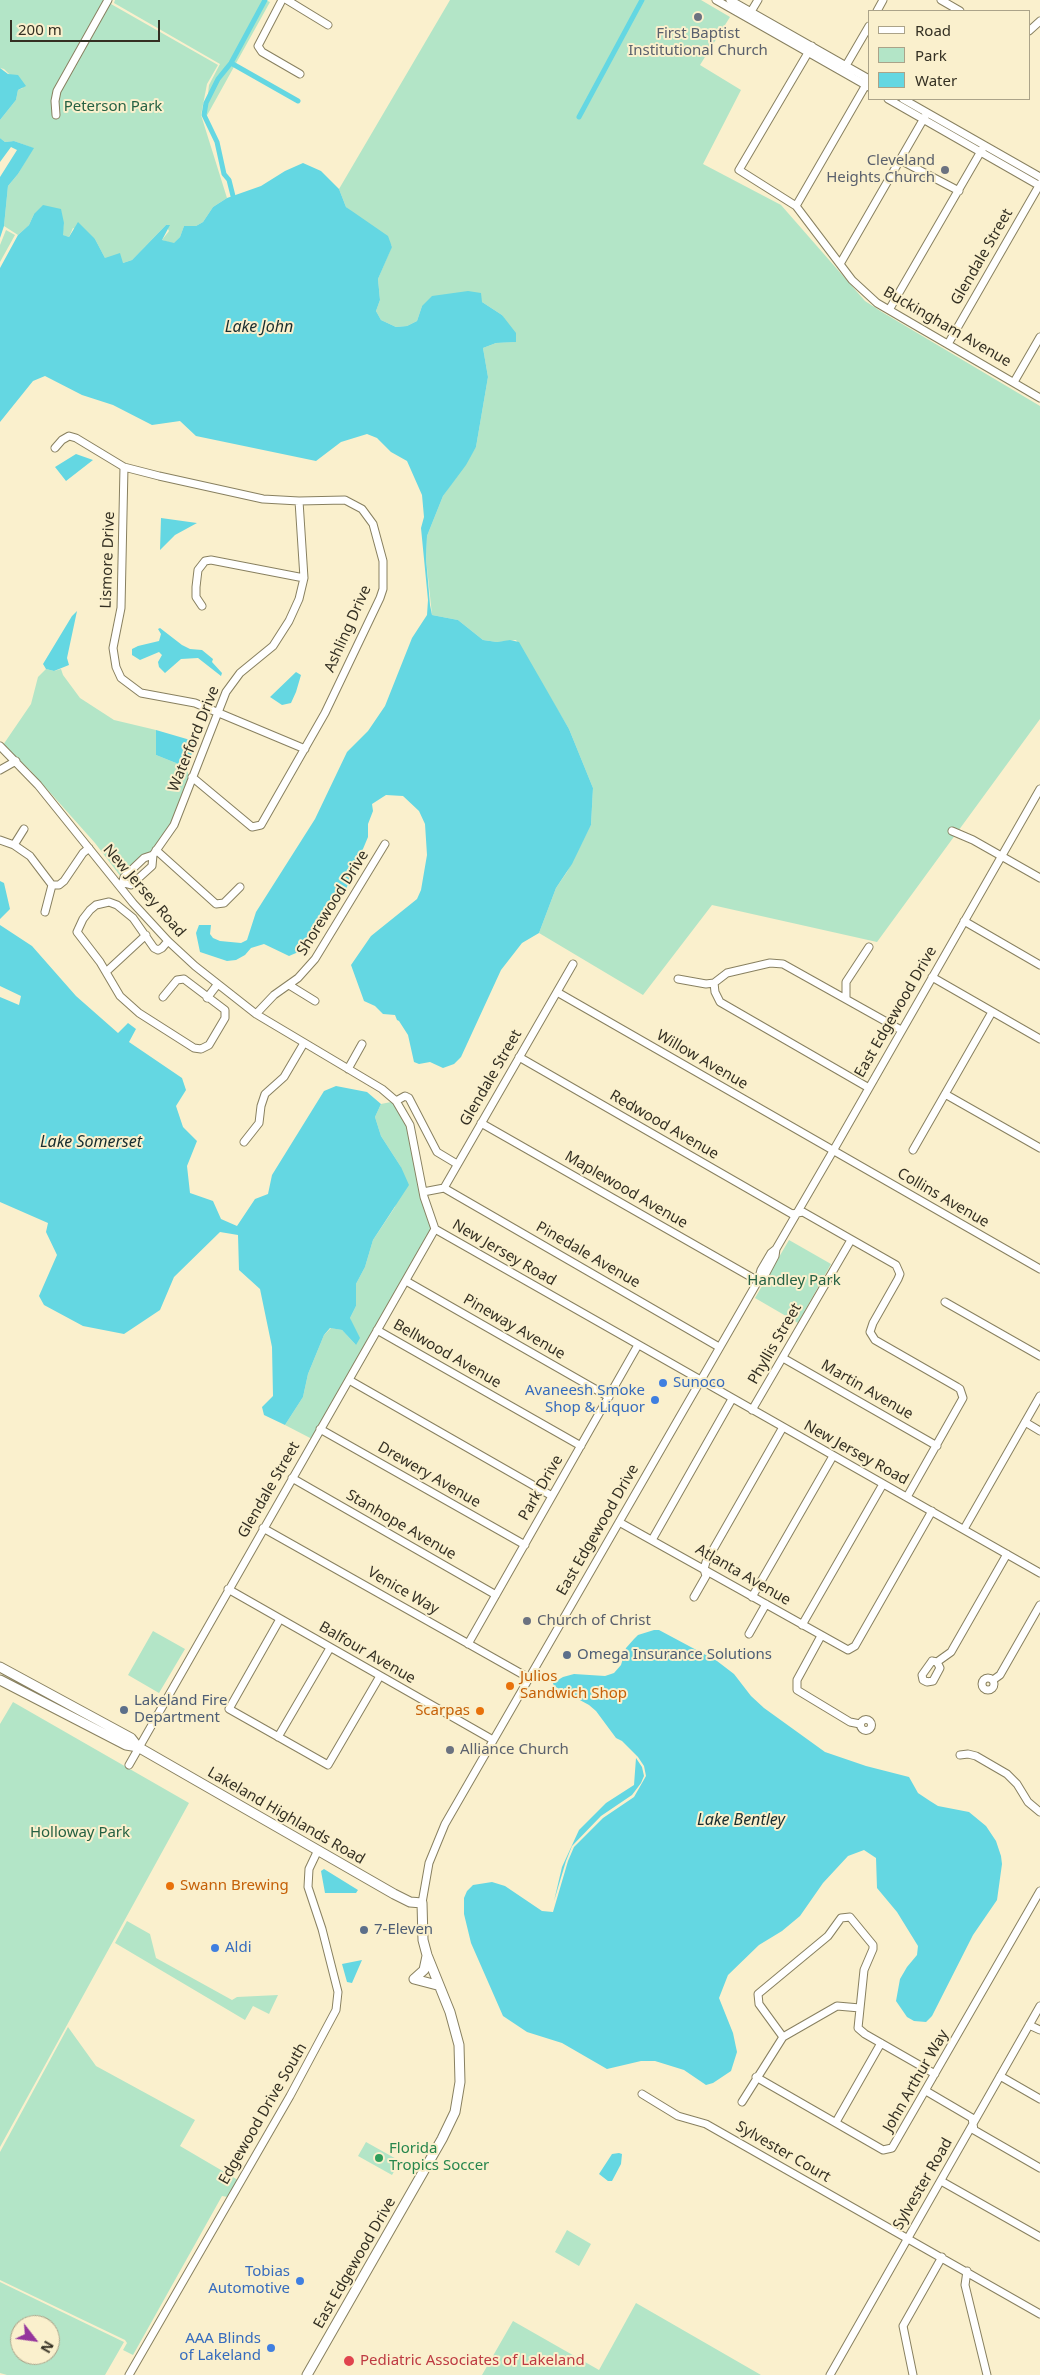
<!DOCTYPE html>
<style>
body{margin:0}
#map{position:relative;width:1040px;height:2375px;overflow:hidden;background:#faf0cd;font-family:"Noto Sans",sans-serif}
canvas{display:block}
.legend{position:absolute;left:868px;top:10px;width:162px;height:90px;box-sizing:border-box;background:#faf0cd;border:1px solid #aba389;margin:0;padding:6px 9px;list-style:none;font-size:15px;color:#343023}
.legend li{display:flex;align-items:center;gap:10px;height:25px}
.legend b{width:25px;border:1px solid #aba389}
.north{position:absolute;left:10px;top:2315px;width:50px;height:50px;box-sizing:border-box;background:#faf0cd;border:1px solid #aba389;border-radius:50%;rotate:120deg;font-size:14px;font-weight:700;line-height:20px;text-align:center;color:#343023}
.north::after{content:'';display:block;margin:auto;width:18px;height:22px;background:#95359c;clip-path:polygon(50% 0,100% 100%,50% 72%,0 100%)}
.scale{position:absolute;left:10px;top:20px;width:150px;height:22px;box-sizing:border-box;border:2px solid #343023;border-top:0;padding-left:6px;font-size:15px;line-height:18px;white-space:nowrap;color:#343023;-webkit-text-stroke:4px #faf0cd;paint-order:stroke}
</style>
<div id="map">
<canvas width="1040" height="2375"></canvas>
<ul class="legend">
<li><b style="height:6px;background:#fff"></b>Road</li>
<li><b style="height:14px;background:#b3e5c7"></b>Park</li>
<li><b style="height:14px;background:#64d7e2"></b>Water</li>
</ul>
<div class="north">N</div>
<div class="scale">200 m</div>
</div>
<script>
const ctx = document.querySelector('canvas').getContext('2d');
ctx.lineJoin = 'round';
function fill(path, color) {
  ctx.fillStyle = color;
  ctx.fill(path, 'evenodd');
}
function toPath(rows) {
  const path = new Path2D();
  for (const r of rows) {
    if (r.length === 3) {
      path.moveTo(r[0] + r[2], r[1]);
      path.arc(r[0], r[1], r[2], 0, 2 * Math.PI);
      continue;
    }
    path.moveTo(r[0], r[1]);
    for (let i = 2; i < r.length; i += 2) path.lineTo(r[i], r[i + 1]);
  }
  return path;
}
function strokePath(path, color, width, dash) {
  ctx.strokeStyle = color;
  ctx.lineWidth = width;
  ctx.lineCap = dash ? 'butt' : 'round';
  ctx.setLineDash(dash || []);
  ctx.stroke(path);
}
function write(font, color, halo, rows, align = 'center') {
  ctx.font = font + ' "Noto Sans",sans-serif';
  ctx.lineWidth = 4;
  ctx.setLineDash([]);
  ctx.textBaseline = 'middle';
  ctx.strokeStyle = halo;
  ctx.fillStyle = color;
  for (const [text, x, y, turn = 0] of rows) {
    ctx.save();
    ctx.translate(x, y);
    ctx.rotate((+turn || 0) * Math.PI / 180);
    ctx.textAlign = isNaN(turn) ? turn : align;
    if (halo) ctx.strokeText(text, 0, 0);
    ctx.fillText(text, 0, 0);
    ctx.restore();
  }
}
fill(toPath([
 [0,0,112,0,111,4,218,65,207,84,201,115,227,198,213,207,203,222,196,226,184,226,180,237,174,244,162,240,169,231,166,225,132,260,123,263,105,258,95,239,73,228,69,237,62,235,64,223,34,214,29,225,18,235,4,226,8,186,18,174,33,148,14,141,5,142,0,138,0,120,16,100,18,90,23,88,4,69,0,68],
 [115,0,265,0,270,2,205,119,209,85,220,64,114,3],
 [450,0,701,0,730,17,700,65,741,90,703,164,781,205,865,301,882,312,1040,406,1040,719,877,942,712,905,643,995,539,933,556,888,567,872,591,825,593,788,569,729,516,640,497,642,483,640,458,620,432,615,426,558,427,536,443,496,476,447,488,377,483,348,496,343,515,342,502,315,482,302,422,306,417,321,407,326,396,327,381,320,376,311,380,300,378,279,392,246,346,207,339,189],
 [6,230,15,235,0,262,0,245],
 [46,669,54,671,61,669,63,675,80,698,114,720,156,730,156,755,186,767,189,777,174,817,162,839,151,852,142,856,121,877,95,843,30,770,3,745,31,704,38,677],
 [396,1101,400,1107,417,1154,435,1229,314,1440,285,1425,303,1397,308,1374,324,1335,331,1328,342,1330,356,1345,350,1318,356,1306,356,1284,365,1267,373,1240,395,1207,401,1167,381,1136,375,1117,381,1104],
 [789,1240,831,1264,798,1323,755,1298],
 [153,1631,185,1649,159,1693,128,1675],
 [13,1702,189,1803,0,2147,0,1724],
 [127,1921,150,1934,156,1958,232,2000,237,1997,278,1995,269,2014,253,2006,245,2020,115,1943],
 [68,2027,96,2066,195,2120,180,2146,238,2180,228,2197,222,2196,133,2355,123,2350,127,2343,125,2340,0,2280,0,2152],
 [366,2142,400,2161,392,2175,358,2156],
 [567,2230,591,2244,579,2266,555,2252],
 [0,2282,124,2342,105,2375,7,2375,0,2373],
 [20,2325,50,2325,50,2355,20,2355],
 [636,2303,761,2375,482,2375,513,2321,599,2370]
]), '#b3e5c7');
fill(toPath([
 [0,68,8,74,18,75,26,86,18,90,16,100,0,120],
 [0,138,5,142,14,141,34,148,18,174,8,186,4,226,0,238,0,177,17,150,11,147,0,162],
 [303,163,321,171,339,189,346,207,388,236,392,247,378,279,380,300,376,311,381,320,396,327,407,326,417,321,422,306,432,296,468,291,481,293,482,302,502,315,516,333,516,342,496,343,483,348,488,377,476,447,466,465,443,496,427,536,426,558,430,605,432,615,458,620,483,640,497,642,510,640,519,642,569,729,593,788,591,825,572,864,556,888,539,933,522,943,501,970,461,1057,454,1064,443,1068,430,1062,419,1064,414,1062,408,1035,399,1021,397,1020,395,1015,383,1014,375,1006,364,1001,351,965,371,936,417,899,421,890,427,855,425,824,419,811,403,796,386,795,372,804,373,811,368,824,368,837,355,868,346,889,330,902,303,950,289,956,264,944,251,948,245,955,236,960,227,961,200,952,196,933,199,925,211,925,210,934,213,938,220,941,241,943,247,940,256,912,315,819,347,752,368,731,385,706,412,638,427,615,428,600,421,528,424,517,422,495,407,461,391,452,377,438,367,434,341,442,316,461,196,436,180,421,152,425,113,405,82,395,45,376,33,381,0,422,0,268,18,235,29,225,34,214,43,205,61,209,64,223,63,235,69,237,78,222,95,239,105,258,120,253,123,263,132,260,166,225,170,225,162,240,174,243,180,237,184,226,196,226,203,222,213,207,227,198,261,186,285,171],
 [76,454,93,460,66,481,55,467],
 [161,518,197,523,175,535,160,550],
 [77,611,67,658,69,665,54,671,46,669,43,664,72,616],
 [160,628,182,645,190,649,202,650,213,659,212,662,222,673,221,676,198,658,181,659,165,673,159,667,158,662,162,655,159,652,140,660,132,655,132,649,138,646,159,641,161,634,158,629],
 [296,672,301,675,296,692,291,703,282,705,270,697],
 [156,730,197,742,186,767,156,755],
 [0,881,4,883,10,909,0,919],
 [0,925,32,946,76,996,118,1033,128,1023,136,1029,129,1042,182,1078,186,1090,176,1106,183,1127,197,1141,187,1166,190,1193,213,1201,221,1219,237,1226,255,1199,268,1194,272,1175,324,1091,336,1086,367,1092,381,1104,375,1117,381,1136,401,1167,409,1185,373,1240,365,1267,356,1284,356,1306,350,1318,360,1338,356,1345,342,1330,330,1328,324,1335,308,1374,303,1397,285,1425,264,1415,262,1407,273,1396,272,1347,260,1289,239,1270,238,1235,220,1232,174,1277,160,1310,124,1334,83,1326,44,1305,39,1296,57,1255,46,1232,48,1223,0,1202,0,997,19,1005,21,996,0,986],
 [654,1630,659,1630,717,1661,734,1674,751,1696,764,1708,825,1752,866,1766,909,1777,918,1793,930,1801,938,1806,969,1812,986,1826,996,1841,1001,1856,1002,1864,997,1900,973,1935,932,2016,926,2022,914,2021,907,2017,896,2001,900,1979,907,1967,917,1955,918,1946,897,1912,877,1888,876,1858,864,1850,848,1856,823,1883,800,1916,782,1931,759,1945,728,1975,719,1998,733,2033,737,2052,731,2071,713,2083,706,2085,684,2070,655,2061,641,2061,607,2069,562,2043,527,2032,503,2016,471,1943,464,1914,464,1898,467,1891,473,1885,492,1882,505,1886,542,1911,553,1912,568,1861,574,1847,603,1818,634,1797,646,1776,644,1766,638,1757,622,1741,616,1738,596,1711,589,1705,554,1686,553,1683,563,1677,574,1674,605,1676,614,1673,621,1665,626,1648,634,1639,638,1635],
 [636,1758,642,1767,644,1776,641,1783,632,1795,601,1816,572,1846,566,1861,554,1901,562,1867,579,1830,606,1803,634,1785],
 [324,1869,358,1890,356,1893,325,1893,321,1871],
 [362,1960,352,1983,347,1982,342,1964],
 [619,2153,622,2154,621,2164,612,2181,608,2181,599,2174,612,2154]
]), '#64d7e2');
strokePath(toPath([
 [231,63,298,101],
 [579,117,642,0],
 [233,196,229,180,224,174,217,142,204,115,206,103,218,79,231,63,265,0]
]), '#64d7e2', 5);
const minor = toPath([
 [282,0,258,46,262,52,300,74],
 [287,0,328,25],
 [716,0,869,87],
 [730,0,869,79],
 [941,0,960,11],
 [877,11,883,0],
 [749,15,758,0],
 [1029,31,1040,21],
 [812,46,739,170,796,206,852,280,877,303,1040,398],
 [844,69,869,26],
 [888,99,1040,186],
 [903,99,1040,177],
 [56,115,55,101,57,91,108,0],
 [900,160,959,191],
 [796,206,867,83],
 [840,264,927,113],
 [889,310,984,146],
 [948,344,1040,184],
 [1014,382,1040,337],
 [55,448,62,440,69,436,76,438,124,467,159,476,263,499,299,501,345,500,362,509,373,524,383,561,383,589,380,598,325,713,261,825,252,827,192,777],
 [124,467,121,608,113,648,116,667,121,678,141,693,195,703,305,749],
 [202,606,196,597,196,587,198,570,205,561,211,560,304,578],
 [0,746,38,785,133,903,168,941,195,966,256,1014,382,1089,396,1101,410,1125,424,1197,435,1229,1040,1573],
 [0,770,16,761],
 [952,831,973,840,1040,878],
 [0,840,14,845,30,856,52,885,59,885,64,881,83,853,89,848],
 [14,845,24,829],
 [156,850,216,904,224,903,240,887],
 [124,883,131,885,152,866,153,855,174,825,226,692,240,673,273,646,289,621,299,599,304,578,299,501],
 [122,885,124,877,144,858,153,855],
 [45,912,52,885],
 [964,921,1040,965],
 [106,972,146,935],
 [932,977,1040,1039],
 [678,979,706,984,714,983],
 [714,983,727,973,770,963,783,964,901,1030],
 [714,983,715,992,720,1002,869,1088],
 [289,985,315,1001],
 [557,992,1040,1269],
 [163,997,177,980,184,979,225,1010,225,1018,209,1045,201,1049,194,1048,139,1013,120,996,100,962,77,932,83,919,90,910,96,905,109,902,117,905,133,918,154,948,158,950,162,948,168,941],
 [207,998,217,985],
 [846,999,846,982,869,947],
 [256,1014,274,995,298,978,315,959,385,844],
 [519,1057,792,1214,803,1212,896,1265,900,1274,898,1279,873,1323,870,1332,875,1340,957,1387,960,1389,963,1398,907,1497],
 [348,1069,362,1044],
 [945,1094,1040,1148],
 [396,1101,405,1096,409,1098,437,1152,457,1164],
 [481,1123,758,1281],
 [244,1142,259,1123,261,1106,265,1094,284,1077,304,1043],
 [913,1150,992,1012],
 [444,1188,719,1347],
 [423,1192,444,1188,573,964],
 [760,1276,766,1273,775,1256,776,1249],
 [406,1281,609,1397],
 [945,1302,1040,1356],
 [377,1330,581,1446],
 [783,1358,937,1446],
 [349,1380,552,1496],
 [752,1410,851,1240],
 [1025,1422,1040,1431],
 [320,1429,525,1545],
 [292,1478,496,1595],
 [619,1522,848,1650,855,1646,932,1511],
 [263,1528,529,1678],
 [964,1529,1040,1396],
 [652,1540,732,1399],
 [228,1589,493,1740],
 [694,1597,706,1576,704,1569,706,1562,783,1427],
 [752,1597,833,1456],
 [280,1619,229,1709,328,1765,380,1676],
 [802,1625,883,1484],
 [749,1634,766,1604],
 [821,1636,797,1680,797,1690,850,1722,860,1724],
 [468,1644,638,1345],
 [932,1661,937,1662,940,1668,933,1681,927,1682,923,1680,922,1675,932,1661],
 [937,1662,951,1652,1007,1554],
 [988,1684,6],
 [993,1680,1000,1675,1040,1605],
 [866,1725,5.5],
 [278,1737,330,1648],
 [960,1755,968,1754,976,1756,1007,1774,1017,1784,1028,1802,1040,1812],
 [129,1765,435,1229],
 [422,1903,429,1863,445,1824,758,1281,761,1270,771,1253,776,1249,833,1151,1040,789],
 [1029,2025,1040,2030],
 [783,2037,759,2004,758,1994,828,1936,841,1918,850,1917,873,1945,873,1949,864,1970,858,2028,865,2034,935,2074],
 [1000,2076,1040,2099],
 [756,2077,883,2150,892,2148,1040,1891],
 [926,2091,972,2118,974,2130,1040,2168],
 [642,2094,678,2116,706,2124,1040,2314],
 [742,2102,783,2037,837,2006,860,2008],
 [836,2122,881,2043],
 [941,2181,1040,2237],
 [967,2271,965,2285,987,2375],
 [129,2375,290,2096,336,2010,338,1992,322,1929,308,1887,309,1869,318,1850],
 [830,2375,1040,2006],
 [913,2375,903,2326,942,2257]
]);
const major = toPath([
 [0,1667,131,1738,138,1747,394,1894,410,1902,422,1903,423,1940,427,1955,450,2012,459,2045,460,2082,455,2112,442,2139,307,2375],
 [0,1680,126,1745,138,1747],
 [414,1979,424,1970,427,1956],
 [414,1979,437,1985]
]);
strokePath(minor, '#888060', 9);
strokePath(major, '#888060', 11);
strokePath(minor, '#fff', 7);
strokePath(major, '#fff', 9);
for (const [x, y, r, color] of [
 [698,17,5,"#6b7280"],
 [945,170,5,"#6b7280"],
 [663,1383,5,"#3f7fe0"],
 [655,1400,5,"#3f7fe0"],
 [527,1621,5,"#6b7280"],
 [567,1655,5,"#5c6f8a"],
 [510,1686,5,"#e8710a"],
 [124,1710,5,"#5c6f8a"],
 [480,1711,5,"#e8710a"],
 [450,1750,5,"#6b7280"],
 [170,1886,5,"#e8710a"],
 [364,1930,5,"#5c6f8a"],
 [215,1948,5,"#3f7fe0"],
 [379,2158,5,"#2e9e5b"],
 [300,2281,5,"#3f7fe0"],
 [271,2348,5,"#3f7fe0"],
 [349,2361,6,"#e0444e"]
]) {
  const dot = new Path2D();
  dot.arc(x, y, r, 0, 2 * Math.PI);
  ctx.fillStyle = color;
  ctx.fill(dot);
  strokePath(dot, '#faf0cd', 2);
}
write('15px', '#5b616d', '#faf0cd', [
 ["First Baptist",698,34,"center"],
 ["Institutional Church",698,51,"center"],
 ["Cleveland",935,161,"right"],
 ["Heights Church",935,178,"right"],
 ["Church of Christ",537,1621],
 ["Alliance Church",460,1750]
], 'left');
write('15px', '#256143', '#faf0cd', [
 ["Peterson Park",113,107],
 ["Handley Park",794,1281],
 ["Holloway Park",80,1833]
]);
write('15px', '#343023', '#faf0cd', [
 ["Glendale Street",982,257,-60],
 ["Buckingham Avenue",947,327,30],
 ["Lismore Drive",108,560,-88],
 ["Ashling Drive",348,629,-66],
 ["Waterford Drive",194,739,-68],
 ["New Jersey Road",144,891,49],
 ["Shorewood Drive",333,903,-58],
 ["East Edgewood Drive",896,1012,-60],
 ["Willow Avenue",702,1060,30],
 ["Glendale Street",491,1078,-60],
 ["Redwood Avenue",664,1125,30],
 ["Maplewood Avenue",626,1190,30],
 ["Collins Avenue",943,1198,30],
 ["New Jersey Road",504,1253,30],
 ["Pinedale Avenue",588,1255,30],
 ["Pineway Avenue",514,1327,30],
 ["Phyllis Street",775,1344,-60],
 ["Bellwood Avenue",447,1354,30],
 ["Martin Avenue",867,1390,30],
 ["New Jersey Road",856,1453,29],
 ["Drewery Avenue",429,1475,30],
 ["Park Drive",541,1488,-60],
 ["Glendale Street",269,1490,-60],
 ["Stanhope Avenue",401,1525,30],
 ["East Edgewood Drive",598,1530,-60],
 ["Atlanta Avenue",743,1575,30],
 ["Venice Way",403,1591,30],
 ["Balfour Avenue",367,1653,30],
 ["Lakeland Highlands Road",286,1816,30],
 ["John Arthur Way",916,2081,-60],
 ["Edgewood Drive South",263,2114,-60],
 ["Sylvester Court",783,2152,30],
 ["Sylvester Road",923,2184,-60],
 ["East Edgewood Drive",355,2263,-60]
]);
write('15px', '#366cbe', '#faf0cd', [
 ["Sunoco",673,1383,"left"],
 ["Avaneesh Smoke",645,1391],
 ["Shop & Liquor",645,1408],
 ["Aldi",225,1948,"left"],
 ["Tobias",290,2272],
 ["Automotive",290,2289],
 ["AAA Blinds",261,2339],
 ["of Lakeland",261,2356]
], 'right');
write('15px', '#4e5e75', '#faf0cd', [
 ["Omega Insurance Solutions",577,1655],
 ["Lakeland Fire",134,1701],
 ["Department",134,1718],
 ["7-Eleven",374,1930]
], 'left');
write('15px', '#c56008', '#faf0cd', [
 ["Julios",520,1677],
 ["Sandwich Shop",520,1694],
 ["Scarpas",470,1711,"right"],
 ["Swann Brewing",180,1886]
], 'left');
write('15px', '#27864d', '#faf0cd', [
 ["Florida",389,2149],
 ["Tropics Soccer",389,2166]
], 'left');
write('15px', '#be3a42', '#faf0cd', [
 ["Pediatric Associates of Lakeland",360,2361]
], 'left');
write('italic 16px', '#182d2f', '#faf0cd', [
 ["Lake John",259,327],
 ["Lake Somerset",91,1142],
 ["Lake Bentley",741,1820]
]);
</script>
